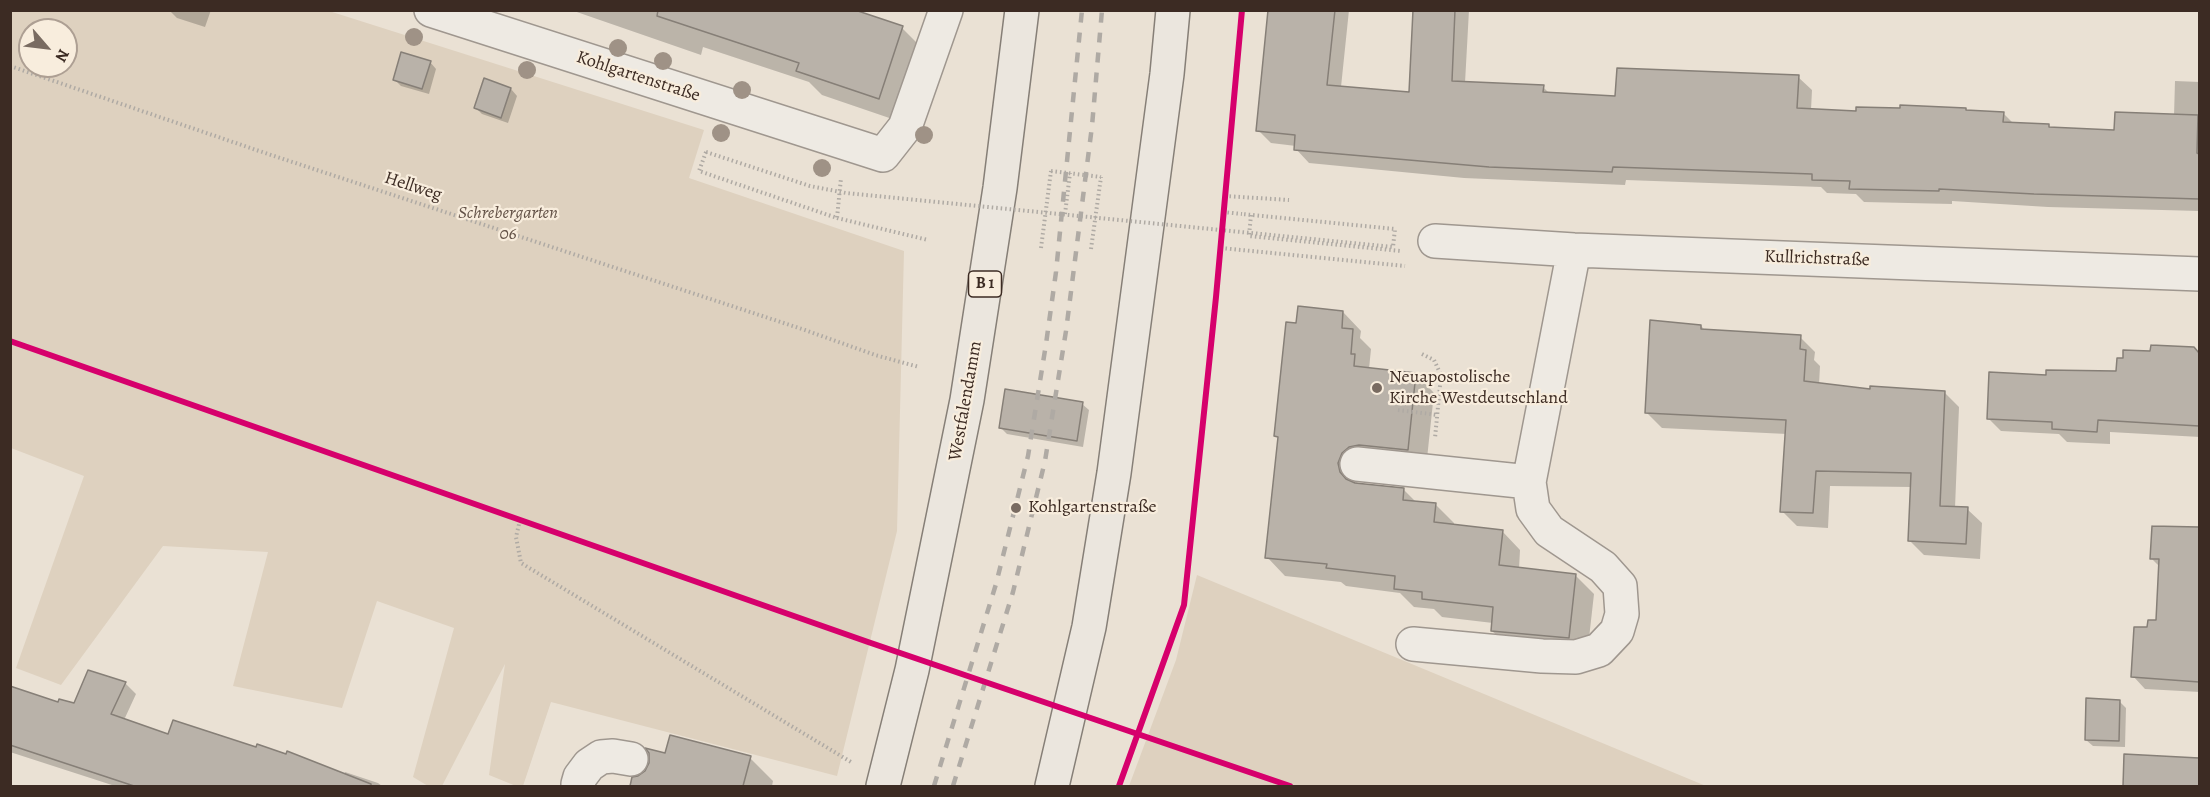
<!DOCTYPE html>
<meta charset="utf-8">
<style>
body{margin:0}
#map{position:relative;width:2210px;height:797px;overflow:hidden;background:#eae1d4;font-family:Alegreya,serif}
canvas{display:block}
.frame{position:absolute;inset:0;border:12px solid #3c2b23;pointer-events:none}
.north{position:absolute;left:18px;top:18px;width:60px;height:60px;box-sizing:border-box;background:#f8eddd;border:2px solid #ad9f93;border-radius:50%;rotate:118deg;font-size:16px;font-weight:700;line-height:24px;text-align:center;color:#3c2b23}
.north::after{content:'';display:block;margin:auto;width:21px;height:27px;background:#796b61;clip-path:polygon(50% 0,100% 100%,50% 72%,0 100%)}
</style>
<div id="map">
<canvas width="2210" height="797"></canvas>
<div class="frame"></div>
<div class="north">N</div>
</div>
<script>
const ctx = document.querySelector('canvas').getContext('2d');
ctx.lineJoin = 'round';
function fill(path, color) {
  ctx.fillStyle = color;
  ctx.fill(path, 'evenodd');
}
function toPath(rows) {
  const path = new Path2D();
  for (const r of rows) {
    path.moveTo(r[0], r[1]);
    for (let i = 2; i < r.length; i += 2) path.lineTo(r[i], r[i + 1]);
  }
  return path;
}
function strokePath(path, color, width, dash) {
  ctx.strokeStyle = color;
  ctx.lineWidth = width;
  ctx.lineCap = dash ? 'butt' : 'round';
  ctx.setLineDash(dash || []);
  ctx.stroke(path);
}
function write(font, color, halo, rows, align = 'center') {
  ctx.font = font + ' Alegreya,serif';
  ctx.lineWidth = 4.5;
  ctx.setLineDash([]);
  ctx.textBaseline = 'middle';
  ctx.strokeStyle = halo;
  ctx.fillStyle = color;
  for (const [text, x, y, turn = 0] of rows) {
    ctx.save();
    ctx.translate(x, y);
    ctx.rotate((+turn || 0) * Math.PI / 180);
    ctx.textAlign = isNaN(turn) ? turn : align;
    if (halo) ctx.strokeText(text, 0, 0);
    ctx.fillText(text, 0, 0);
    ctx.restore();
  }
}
fill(toPath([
 [10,11,329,11,704,130,689,178,904,251,897,531,837,776,551,702,523,786,516,786,489,775,505,664,442,786,428,786,413,777,454,628,377,601,342,708,233,686,268,552,163,546,61,685,16,668,84,476,11,448],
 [30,30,66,30,66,66,30,66],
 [1197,575,1706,786,1129,786,1176,660]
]), '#ded1bf');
fill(toPath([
 [211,10,205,27,177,18,170,11],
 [571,10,850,10,902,28,926,52,904,123,822,95,809,82,703,47,701,55],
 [1270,10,1349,10,1341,87,1411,94,1414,10,1469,10,1465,83,1543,87,1550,94,1617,97,1798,77,1812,90,1811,110,1858,113,2003,113,2014,124,2048,126,2051,129,2115,132,2174,116,2175,81,2200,82,2200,211,2048,207,1952,201,1952,204,1864,202,1856,194,1827,193,1821,187,1626,180,1625,185,1464,178,1309,163,1296,149,1296,146,1271,143,1258,130],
 [430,62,436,69,429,94,401,86,394,79],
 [485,80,511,89,517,96,508,123,482,114,476,108],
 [1343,312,1361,331,1360,338,1371,349,1369,369,1416,374,1434,393,1426,468,1360,472,1357,484,1403,489,1416,502,1435,504,1454,523,1454,526,1502,531,1520,550,1519,569,1575,575,1594,594,1587,656,1511,649,1492,631,1493,623,1442,617,1434,609,1414,607,1400,593,1346,586,1341,582,1285,576,1267,557,1279,439,1276,436],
 [1701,326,1706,331,1800,337,1815,352,1814,360,1820,366,1819,385,1871,391,1944,392,1959,407,1955,508,1967,509,1982,523,1980,559,1924,555,1909,540,1912,487,1830,486,1828,528,1797,526,1782,511,1787,434,1662,428,1647,413],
 [2193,349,2200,355,2200,437,2110,432,2110,444,2067,442,2059,434,2001,431,1988,418,2048,377,2118,372,2152,352],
 [1082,404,1089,410,1083,447,1007,434,1001,428],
 [2153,527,2200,528,2200,692,2145,689,2133,676,2149,628,2157,621,2160,567,2151,558],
 [125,683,136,694,124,720,169,736,344,775,345,772,378,783,382,786,115,786,10,752,10,688,59,704,75,705],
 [2120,702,2126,708,2125,747,2093,746,2086,740],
 [666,755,750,758,773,781,772,786,631,786,633,778,639,778],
 [2125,756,2200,759,2200,786,2124,786]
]), '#0003');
const building = toPath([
 [658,10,855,10,903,26,879,99,796,71,799,63,657,16,658,10],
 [1268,10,1335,10,1327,85,1409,92,1413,10,1455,10,1452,81,1544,85,1543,92,1615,96,1617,68,1799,75,1797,108,1856,111,1856,107,1900,108,1900,105,1966,108,1966,110,2004,112,2003,122,2049,124,2049,127,2114,130,2115,112,2198,115,2197,153,2199,154,2199,199,2034,194,1939,189,1939,191,1849,189,1850,181,1812,180,1812,174,1613,167,1612,172,1489,167,1294,150,1295,135,1256,131,1268,10],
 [401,52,431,61,422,89,393,80,401,52],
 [484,78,511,88,501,118,474,108,484,78],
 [1298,306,1343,311,1342,328,1353,329,1351,354,1355,354,1354,366,1416,373,1408,450,1359,445,1349,447,1342,453,1338,463,1340,472,1346,479,1355,483,1404,488,1403,500,1436,503,1434,522,1503,530,1499,565,1576,574,1569,638,1491,631,1493,607,1422,599,1422,592,1394,589,1395,576,1326,568,1327,564,1265,558,1278,437,1274,436,1286,322,1296,323,1298,306],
 [1650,320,1701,325,1701,329,1801,335,1800,349,1806,350,1804,381,1870,389,1870,386,1945,391,1940,506,1968,507,1966,544,1908,541,1911,473,1816,471,1813,513,1780,512,1786,420,1645,413,1650,320],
 [2151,345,2194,347,2199,353,2199,426,2098,420,2097,432,2052,429,2052,422,1987,419,1989,372,2046,375,2046,370,2116,371,2117,358,2123,358,2123,350,2150,351,2151,345],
 [1005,389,1083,402,1077,441,999,428,1005,389],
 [2152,526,2199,527,2199,682,2131,677,2134,627,2147,627,2148,620,2156,620,2159,559,2150,559,2152,526],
 [88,670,126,682,111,714,168,734,173,720,256,747,257,744,286,754,287,751,371,784,371,786,134,786,10,745,10,686,58,702,59,699,74,703,88,670],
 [2086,698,2120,700,2119,741,2085,740,2086,698],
 [670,735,751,756,743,786,630,786,632,777,638,776,645,771,649,763,649,753,645,748,665,753,670,735],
 [2124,754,2199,758,2199,786,2123,786,2124,754]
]);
fill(building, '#b9b2a9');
strokePath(building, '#867f77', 1.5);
const minor = toPath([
 [431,10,883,155,905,127,946,10],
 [1435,241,1574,250,2200,274],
 [1357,464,1529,482],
 [1413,644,1542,656,1576,657,1599,650,1617,631,1622,614,1620,586,1603,567,1549,531,1533,509,1529,482,1574,250],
 [578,784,580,777,589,765,601,757,613,756,631,759]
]);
const major = toPath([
 [883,786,912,670,967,400,1000,188,1022,10],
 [1052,786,1089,627,1114,473,1167,74,1173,10]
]);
strokePath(minor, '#9f978f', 36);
strokePath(major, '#867f77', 36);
strokePath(toPath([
 [10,66,268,154,805,330,875,355,919,367],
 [706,152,699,171,837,218,841,178],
 [1225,196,1289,200],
 [1223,212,1242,214],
 [1065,214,1070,173],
 [1251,215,1249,236,1401,251],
 [837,218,928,240],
 [1041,248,1051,171],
 [1221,248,1405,266],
 [1091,249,1101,177],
 [1422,354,1434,360,1441,375,1435,438],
 [1398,410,1438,415],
 [520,520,516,537,521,563,851,762]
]), '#afaaa4', 4, [1.5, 3]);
strokePath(minor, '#eeeae3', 33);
strokePath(major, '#ebe6de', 33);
strokePath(toPath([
 [934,786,996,584,1028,456,1046,344,1056,272,1082,10],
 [953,786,1013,592,1045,461,1066,331,1092,126,1102,10]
]), '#afaaa4', 4.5, [10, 10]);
strokePath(toPath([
 [706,152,810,186,846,193,1393,247,1395,229,1242,214],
 [1051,171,1101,177]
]), '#afaaa4', 4, [1.5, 3]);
strokePath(toPath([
 [10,341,868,642,1290,786],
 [1119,786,1184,605,1216,297,1242,10]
]), '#d6006c', 6);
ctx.fillStyle = '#9f9286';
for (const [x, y] of [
 [414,37],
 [618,48],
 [663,61],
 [527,70],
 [742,90],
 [721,133],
 [924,135],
 [822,168]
]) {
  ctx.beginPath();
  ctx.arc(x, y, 9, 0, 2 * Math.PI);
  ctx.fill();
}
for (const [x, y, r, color] of [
 [1377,388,6,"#796b61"],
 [1016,508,6,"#796b61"]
]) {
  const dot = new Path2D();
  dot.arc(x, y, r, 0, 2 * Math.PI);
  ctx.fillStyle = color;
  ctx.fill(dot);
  strokePath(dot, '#f8eddd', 2);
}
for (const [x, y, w] of [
 [985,284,33]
]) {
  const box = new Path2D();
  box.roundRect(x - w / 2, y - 13, w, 26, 4.5);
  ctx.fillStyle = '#f8eddd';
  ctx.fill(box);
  strokePath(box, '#3c2b23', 1.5);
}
write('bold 16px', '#3c2b23', null, [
 ["B 1",985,284]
]);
write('18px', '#3c2b23', '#f8eddd', [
 ["Kohlgartenstraße",638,77,18],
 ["Hellweg",413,187,18],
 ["Kullrichstraße",1817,259,2],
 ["Westfalendamm",966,401,-80]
]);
write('italic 18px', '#625146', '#f8eddd', [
 ["Schrebergarten",508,214],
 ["06",508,235]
]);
write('18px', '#3c2b23', '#f8eddd', [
 ["Neuapostolische",1389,378],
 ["Kirche Westdeutschland",1389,399],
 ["Kohlgartenstraße",1028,508]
], 'left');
</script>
